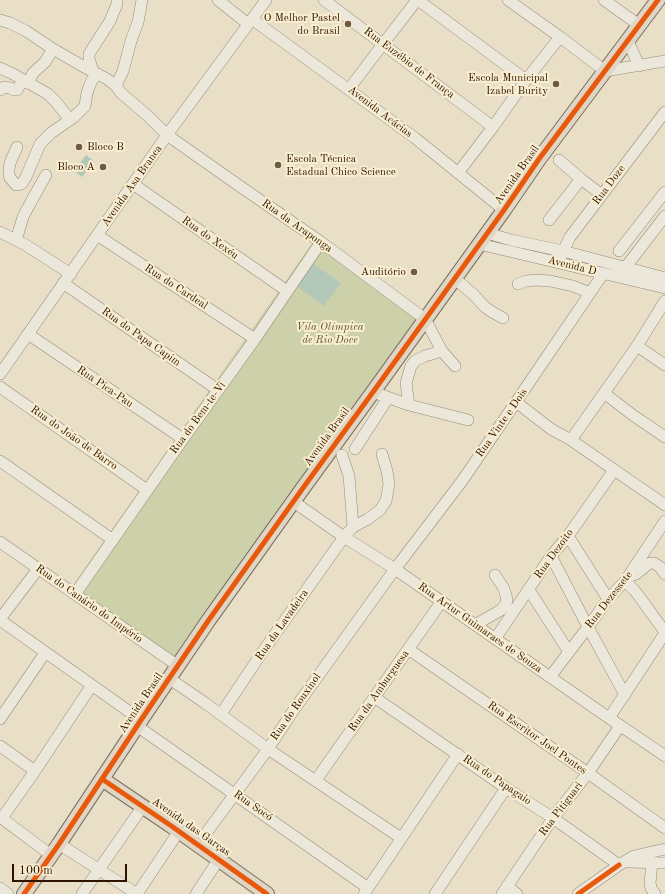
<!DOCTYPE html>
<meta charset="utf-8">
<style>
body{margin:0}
#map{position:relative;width:665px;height:894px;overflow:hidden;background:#e8dfc6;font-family:"Old Standard TT",serif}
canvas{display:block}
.scale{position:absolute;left:12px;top:864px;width:115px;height:18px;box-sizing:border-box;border:2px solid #2e1301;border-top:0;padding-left:5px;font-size:12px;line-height:14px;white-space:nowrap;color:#2e1301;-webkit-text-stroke:3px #faeed0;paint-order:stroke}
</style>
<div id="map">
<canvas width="665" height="894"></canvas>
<div class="scale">100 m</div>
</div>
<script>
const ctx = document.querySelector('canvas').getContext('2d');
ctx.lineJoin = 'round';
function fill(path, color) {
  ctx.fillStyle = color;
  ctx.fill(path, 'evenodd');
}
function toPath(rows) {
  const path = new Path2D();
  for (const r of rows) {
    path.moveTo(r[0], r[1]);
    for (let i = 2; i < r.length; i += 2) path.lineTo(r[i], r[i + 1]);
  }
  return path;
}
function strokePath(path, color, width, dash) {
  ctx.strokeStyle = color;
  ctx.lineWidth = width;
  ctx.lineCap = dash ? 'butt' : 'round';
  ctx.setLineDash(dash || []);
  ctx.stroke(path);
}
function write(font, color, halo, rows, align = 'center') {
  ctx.font = font + ' "Old Standard TT",serif';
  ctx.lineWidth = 4;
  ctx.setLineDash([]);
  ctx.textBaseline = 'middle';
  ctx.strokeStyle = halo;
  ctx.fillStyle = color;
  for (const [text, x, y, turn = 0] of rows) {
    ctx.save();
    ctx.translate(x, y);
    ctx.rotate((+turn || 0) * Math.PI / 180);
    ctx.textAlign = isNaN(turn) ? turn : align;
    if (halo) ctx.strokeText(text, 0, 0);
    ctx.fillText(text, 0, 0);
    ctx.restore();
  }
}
fill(toPath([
 [317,236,426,314,179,665,71,588]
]), '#ccd1aa');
fill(toPath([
 [86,155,94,161,82,177,74,171],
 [312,263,341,283,324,306,296,286]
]), '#b4c8ba');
const minor = toPath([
 [218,0,248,24],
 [324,0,493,127],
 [418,0,526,80],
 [508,0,560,37,605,71,665,61],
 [604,0,639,25],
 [252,19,415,138,504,210],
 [0,20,10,23,26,31,53,49,86,68,107,79,116,86,121,93,148,116,167,135,241,187,321,242,425,319,442,351,455,366],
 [628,41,639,66],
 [0,68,13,74,48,94,56,102,70,120],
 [93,71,89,59,89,54,110,21,117,4,117,0],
 [28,83,33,73,45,62,53,49],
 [116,86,123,71,131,41,138,22,142,0],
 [349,89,383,44,417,0],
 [0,90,4,87,10,88,14,90,17,90,23,80],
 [17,147,10,163,9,169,9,175,10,178,16,185,21,184,23,182,26,177,40,144,51,133,74,117,85,106,87,93,89,87,92,80,98,74],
 [559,160,581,179],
 [458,173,493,127,526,80,560,37],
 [133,184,287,291],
 [549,220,581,179,602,195],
 [0,232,24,244,71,274],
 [487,233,511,240,563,251,665,278],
 [97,235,255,339],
 [15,239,18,234,23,217,32,200,46,175],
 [479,244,665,288],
 [619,251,665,192],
 [558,262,570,237,665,112],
 [625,268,665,216],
 [454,278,473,294,485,307,492,312,503,318],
 [63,283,218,390],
 [518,284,526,281,537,280,550,281,573,286,590,293],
 [28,334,183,439],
 [637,346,665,365],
 [0,374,167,135,266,0],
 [0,387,147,490],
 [373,392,409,405,468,420],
 [604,393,634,416,665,437],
 [516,402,551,429,571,440,665,505],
 [409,405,406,383,411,366,415,361,425,356,442,351],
 [571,440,637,346,665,301],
 [355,449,388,398],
 [0,461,113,540],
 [294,502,344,537,395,569,609,718,665,756],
 [353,527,368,519,380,510,386,501,389,484,387,471,382,454],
 [568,536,608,599],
 [0,542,178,666],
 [551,556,588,627,625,695],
 [631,576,636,574,647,565,650,563,654,563,660,567,665,574],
 [625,581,635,591,641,599,665,632],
 [529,590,569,652],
 [75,594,183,439,255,339,321,242],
 [0,619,38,569],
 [0,620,141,720],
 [475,625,501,610,505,605,507,601,506,595,503,587,495,575],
 [495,639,551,556,568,536,614,470],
 [408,649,588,773,665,828],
 [550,677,588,627,608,599,625,581,665,521],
 [170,679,205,703,268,749,401,838],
 [374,697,506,788,553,818,619,865],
 [221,714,263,651,344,537,353,527,349,476,342,455],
 [609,718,665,633],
 [0,719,45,653],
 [137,726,368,888],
 [0,746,35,771],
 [316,780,442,601],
 [0,817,51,855],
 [2,818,35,771,92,685],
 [59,844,137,894],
 [198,844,268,749,295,708,395,569,462,481,516,402,603,274],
 [629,862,665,863],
 [652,862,650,883,651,888,655,894],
 [507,886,517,894],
 [0,888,8,894],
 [82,894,143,806],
 [137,894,179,831],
 [196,894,219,859],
 [364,894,458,754],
 [435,894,506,788],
 [502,894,553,818,588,773,620,726],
 [578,894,619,865,634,856,665,849]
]);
const major = toPath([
 [102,779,170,825,267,894],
 [24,894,59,844,141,720,208,621,303,488,373,392,504,210,539,159,658,0]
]);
strokePath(minor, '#948b7b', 12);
strokePath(major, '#797062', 16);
strokePath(minor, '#ebe7da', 11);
strokePath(major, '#dfd6c5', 14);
strokePath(toPath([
 [102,779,170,825,267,894],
 [24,894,59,844,141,720,208,621,303,488,373,392,504,210,539,159,658,0],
 [578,894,619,865]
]), '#e8590c', 5);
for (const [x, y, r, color] of [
 [348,24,4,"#6f5a46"],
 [556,84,4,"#6f5a46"],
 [79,147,4,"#6f5a46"],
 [278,165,4,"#6f5a46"],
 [103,167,4,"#6f5a46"],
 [414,272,4,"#6f5a46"]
]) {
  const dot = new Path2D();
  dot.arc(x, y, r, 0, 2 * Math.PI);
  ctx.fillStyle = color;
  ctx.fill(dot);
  strokePath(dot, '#faeed0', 1.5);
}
write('11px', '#2e1301', '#faeed0', [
 ["O Melhor Pastel",340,18],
 ["do Brasil",340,31],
 ["Escola Municipal",548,78],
 ["Izabel Burity",548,91],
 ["Bloco B",87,147,"left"],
 ["Escola Técnica",286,159,"left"],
 ["Estadual Chico Science",286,172,"left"],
 ["Bloco A",95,167],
 ["Auditório",406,272]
], 'right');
write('11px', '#2e1301', '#faeed0', [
 ["Rua Euzébio de França",409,63,37],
 ["Avenida Acácias",380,112,37],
 ["Avenida Brasil",517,175,-55],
 ["Rua Doze",609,185,-53],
 ["Avenida Asa Branca",132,186,-55],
 ["Rua da Araponga",297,226,35],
 ["Rua do Xexéu",210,238,35],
 ["Avenida D",572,266,14],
 ["Rua do Cardeal",176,287,33],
 ["Rua do Papa Capim",141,337,35],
 ["Rua Pica-Pau",105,387,34],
 ["Rua do Bem-te-Vi",198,418,-54],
 ["Rua Vinte e Dois",502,423,-55],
 ["Avenida Brasil",327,437,-54],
 ["Rua do João de Barro",74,438,35],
 ["Rua Dezoito",554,554,-54],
 ["Rua Dezessete",609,600,-52],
 ["Rua do Canário do Império",89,604,35],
 ["Rua da Lavadeira",282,625,-55],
 ["Rua Artur Guimaraes de Souza",480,628,35],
 ["Rua da Amburguesa",379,691,-55],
 ["Avenida Brasil",141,703,-56],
 ["Rua do Rouxinol",296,707,-55],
 ["Rua Escritor Joel Pontes",537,738,35],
 ["Rua do Papagaio",497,780,34],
 ["Rua Socó",253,806,35],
 ["Rua Pitiguari",561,809,-53],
 ["Avenida das Garças",191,827,35]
]);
write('italic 11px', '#5e5234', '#faeed0', [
 ["Vila Olímpica",330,327],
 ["de Rio Doce",330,340]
]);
</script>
